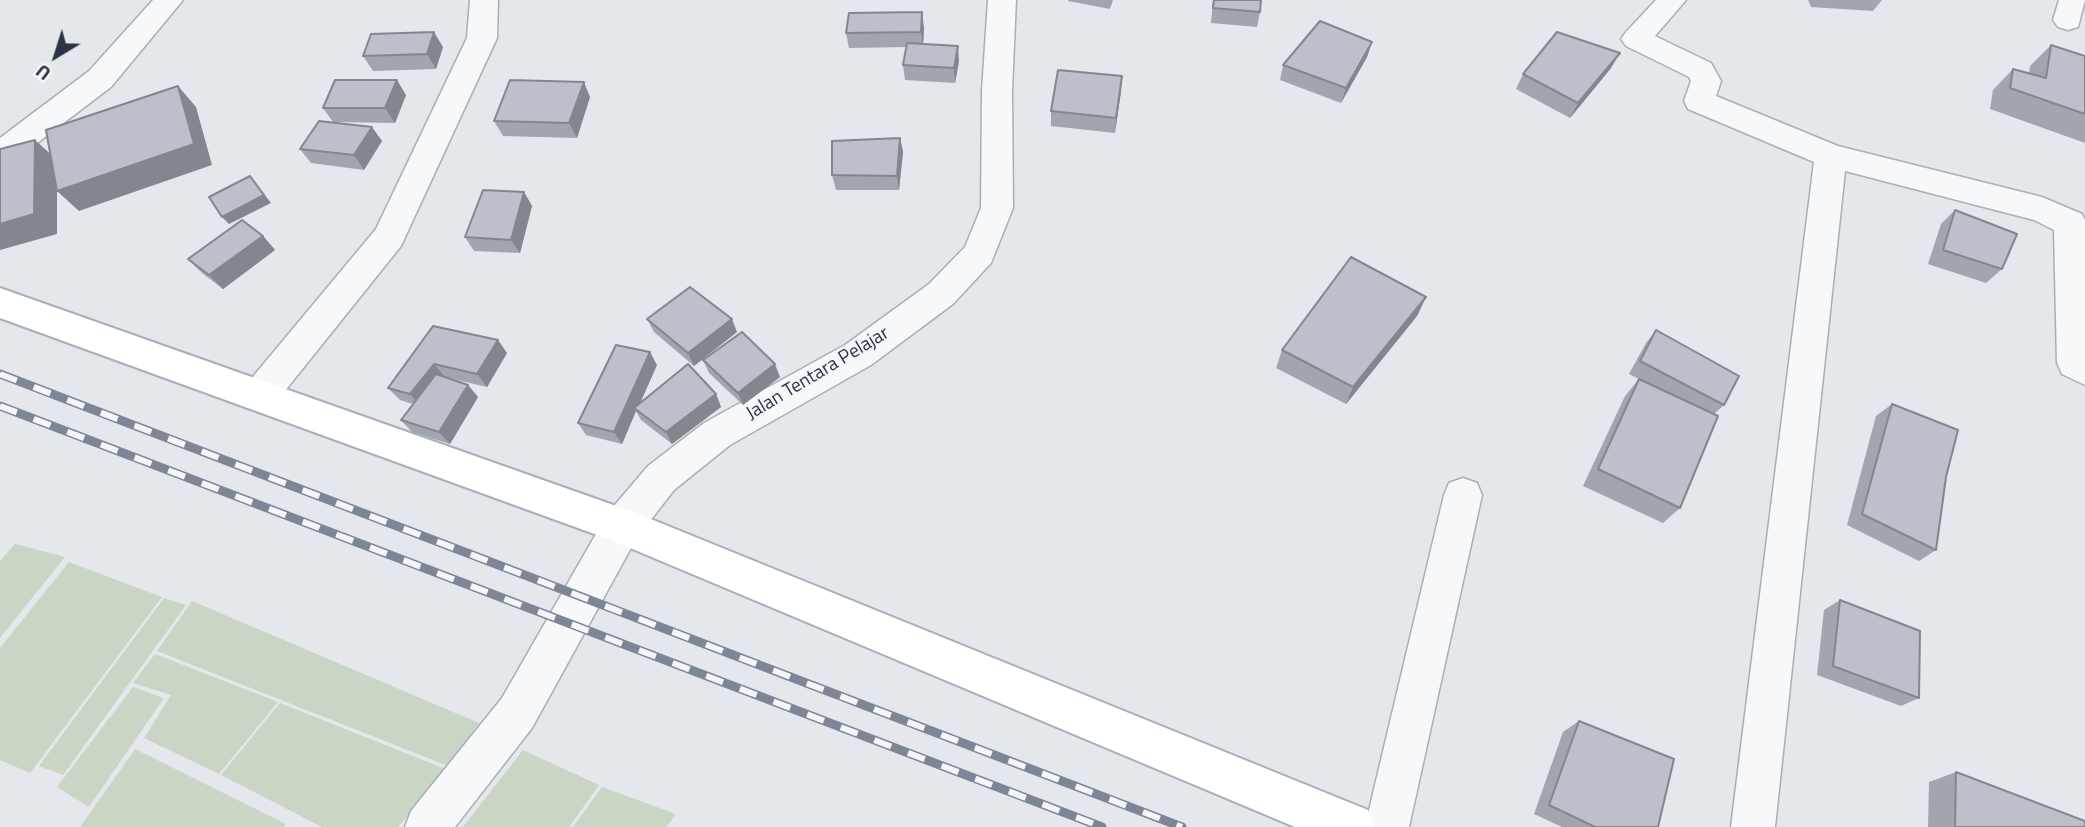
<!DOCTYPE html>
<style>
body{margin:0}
#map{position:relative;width:2085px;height:827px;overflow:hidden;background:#e4e7ec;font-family:"Titillium Web",sans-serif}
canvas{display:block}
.north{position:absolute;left:21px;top:21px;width:70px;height:70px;-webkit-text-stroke:5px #f4f6f9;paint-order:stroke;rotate:218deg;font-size:19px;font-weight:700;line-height:28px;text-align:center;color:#2b3445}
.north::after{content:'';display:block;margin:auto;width:24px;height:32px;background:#2b3445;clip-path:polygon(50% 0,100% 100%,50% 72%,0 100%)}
</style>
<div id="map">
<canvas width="2085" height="827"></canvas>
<div class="north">U</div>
</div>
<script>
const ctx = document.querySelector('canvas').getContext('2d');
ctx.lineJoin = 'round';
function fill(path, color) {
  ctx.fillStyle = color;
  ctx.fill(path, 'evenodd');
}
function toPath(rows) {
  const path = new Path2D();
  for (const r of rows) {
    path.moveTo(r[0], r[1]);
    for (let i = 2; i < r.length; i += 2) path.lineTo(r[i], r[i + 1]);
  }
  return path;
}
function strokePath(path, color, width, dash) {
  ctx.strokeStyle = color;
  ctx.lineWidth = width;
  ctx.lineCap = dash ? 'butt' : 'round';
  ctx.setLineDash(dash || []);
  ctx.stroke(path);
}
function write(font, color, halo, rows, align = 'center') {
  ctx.font = font + ' "Titillium Web",sans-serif';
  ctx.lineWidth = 5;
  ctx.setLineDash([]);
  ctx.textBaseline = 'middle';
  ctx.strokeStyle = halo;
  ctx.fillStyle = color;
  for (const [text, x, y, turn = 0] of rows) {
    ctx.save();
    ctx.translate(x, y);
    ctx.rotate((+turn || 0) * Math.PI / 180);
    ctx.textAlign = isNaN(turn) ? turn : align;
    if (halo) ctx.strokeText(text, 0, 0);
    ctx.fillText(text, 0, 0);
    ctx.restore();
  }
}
fill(toPath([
 [15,544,65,557,0,638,0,561],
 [69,562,162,597,30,773,0,760,0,648],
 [164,598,186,605,63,775,39,766],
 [192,601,479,723,448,766,157,651],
 [155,654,278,702,219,774,144,738,171,695,133,683],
 [133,687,164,698,89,807,57,787],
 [280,703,448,770,398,827,322,827,221,775],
 [135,749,286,824,283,827,80,827],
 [523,750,599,785,569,827,463,827],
 [602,787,676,814,666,827,573,827]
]), '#c9d6c5');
const street = toPath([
 [153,0,183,0,111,87,11,163,0,167,0,138,89,71,153,0],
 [470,0,498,0,497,38,401,246,272,407,259,411,246,407,241,396,246,385,376,229,467,38,470,0],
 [988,0,1016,0,1012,91,1013,208,991,263,953,304,871,365,730,445,674,490,636,539,532,728,455,827,405,827,411,811,502,698,608,513,648,466,704,423,845,345,929,284,965,247,981,208,982,91,988,0],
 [1656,0,1686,0,1655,36,1711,63,1721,81,1716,96,1838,146,2042,197,2082,214,2085,220,2085,385,2062,374,2057,363,2054,230,2034,220,1845,171,1775,827,1731,827,1814,162,1688,109,1684,101,1691,81,1689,77,1626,46,1621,39,1626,32,1656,0],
 [2059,0,2085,0,2078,27,2068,30,2058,27,2053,20,2059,0],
 [1463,478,1477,483,1482,495,1409,827,1365,827,1444,495,1449,483,1463,478]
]);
const secondary = toPath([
 [0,288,636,513,1368,810,1374,827,1295,827,611,540,0,318,0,288]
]);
strokePath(street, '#a9aeb7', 3);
strokePath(secondary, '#a9aeb7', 4);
fill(street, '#f7f8fa');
fill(secondary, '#fff');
const rail = toPath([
 [0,374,1182,827],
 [0,406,1102,827]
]);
strokePath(rail, '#7d8696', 9);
strokePath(rail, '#f4f6f9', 6, [18]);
fill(toPath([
 [1068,0,1113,0,1110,9,1068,1],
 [1213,0,1261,0,1260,12,1257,27,1211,23],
 [1808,0,1882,0,1873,11,1811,7],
 [924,28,923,44,959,61,955,83,905,80,903,65,906,47,849,48,846,33],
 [1372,42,1367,57,1341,103,1280,80,1283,65],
 [2051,45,2085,56,2085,143,1990,109,1993,90,2013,69,2029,74,2030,66],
 [443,47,436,69,373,71,363,56],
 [1611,68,1570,118,1516,89,1523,74],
 [1121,91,1115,133,1051,126,1051,111],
 [406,95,395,123,334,122,382,141,364,170,311,163,300,149,333,122,323,108],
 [590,97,577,138,503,136,494,121],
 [900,138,903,152,899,190,836,190,832,175],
 [524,192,532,206,520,253,474,251,465,237],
 [1955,210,2002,269,1986,283,1928,264,1941,224],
 [263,236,275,250,223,289,202,273,188,259],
 [1426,297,1417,316,1346,404,1276,368,1282,350],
 [647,319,737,332,694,366,654,332],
 [433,326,507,353,487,387,444,377,468,385,478,397,450,444,412,432,401,420,413,404,400,400,388,388],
 [1656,330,1724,405,1714,414,1680,508,1663,523,1583,486,1625,396,1639,379,1629,374,1646,343],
 [703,360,780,377,743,405,709,373],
 [657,365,640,403,716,394,721,407,672,444,641,420,636,411,622,444,586,435,578,423],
 [1892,404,1946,477,1936,550,1919,561,1847,525,1876,416],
 [1840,600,1919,698,1901,706,1817,675,1824,610],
 [1579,721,1658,827,1562,827,1534,814,1563,732],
 [1956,772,2085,827,1928,827,1929,782]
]), '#a1a5ae');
fill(toPath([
 [922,12,924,28,923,47,921,32],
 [434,32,443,47,436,69,427,54],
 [1372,42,1367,57,1341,103,1346,88],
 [958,46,959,61,955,83,954,68],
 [1620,53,1611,68,1570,118,1578,103],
 [1122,76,1121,91,1115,133,1116,118],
 [397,80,406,95,395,123,385,108],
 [584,82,590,97,577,138,569,123],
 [178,86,196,107,212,165,79,211,57,191],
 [372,127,382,141,364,170,354,155],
 [900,138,903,152,899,190,897,176],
 [35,140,57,160,57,234,0,250,0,224],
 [250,176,271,203,229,224,222,217],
 [524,192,532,206,520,253,511,240],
 [263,236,275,250,223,289,209,275],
 [1426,297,1417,316,1346,404,1353,387],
 [732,319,737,332,694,366,688,353],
 [498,340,507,353,487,387,477,374],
 [650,352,657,365,637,410,634,408,636,411,622,444,614,432],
 [434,364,445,377,421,406,410,394],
 [775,364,780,377,743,405,738,393],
 [468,385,478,397,450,444,439,432],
 [716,394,721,407,672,444,666,432]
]), '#83868d');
const building = toPath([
 [1214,0,1261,0,1260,12,1213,8,1214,0],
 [922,12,921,32,846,33,849,13,922,12],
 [1320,21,1372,42,1346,88,1283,65,1320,21],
 [434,32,427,54,363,56,371,34,434,32],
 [1557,32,1620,53,1578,103,1523,74,1557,32],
 [907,43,958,46,954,68,903,65,907,43],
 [2051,45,2085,56,2085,114,2010,88,2013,69,2046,78,2051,45],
 [1058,70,1122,76,1116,118,1051,111,1058,70],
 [335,80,397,80,385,108,323,108,335,80],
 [510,80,584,82,569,123,494,121,510,80],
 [178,86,194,144,57,191,46,130,178,86],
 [319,121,372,127,354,155,300,149,319,121],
 [900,138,897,176,832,175,832,141,900,138],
 [35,140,34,214,0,224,0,149,35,140],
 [250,176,264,195,222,217,209,197,250,176],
 [483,190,524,192,511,240,465,237,483,190],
 [1955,210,2017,234,2002,269,1943,250,1955,210],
 [242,220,263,236,209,275,188,259,242,220],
 [1351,257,1426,297,1353,387,1282,350,1351,257],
 [690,287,732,319,688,353,647,319,690,287],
 [433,326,498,340,477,374,434,364,410,394,388,388,433,326],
 [1656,330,1739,376,1724,405,1640,361,1656,330],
 [742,332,775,364,738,393,703,360,742,332],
 [616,345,650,352,614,432,578,423,616,345],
 [688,364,716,394,666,432,634,408,688,364],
 [436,374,468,385,439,432,401,420,436,374],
 [1639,379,1718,416,1680,508,1598,469,1639,379],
 [1892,404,1958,430,1946,477,1936,550,1862,514,1892,404],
 [1840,600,1920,631,1919,698,1833,666,1840,600],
 [1579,721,1674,759,1658,827,1595,827,1549,805,1579,721],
 [1956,772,2085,821,2085,827,1955,827,1956,772]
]);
fill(building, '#bbc0ca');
strokePath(building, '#83868d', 2);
write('19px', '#2b3445', '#f4f6f9', [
 ["Jalan Tentara Pelajar",818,374,-31]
]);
</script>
